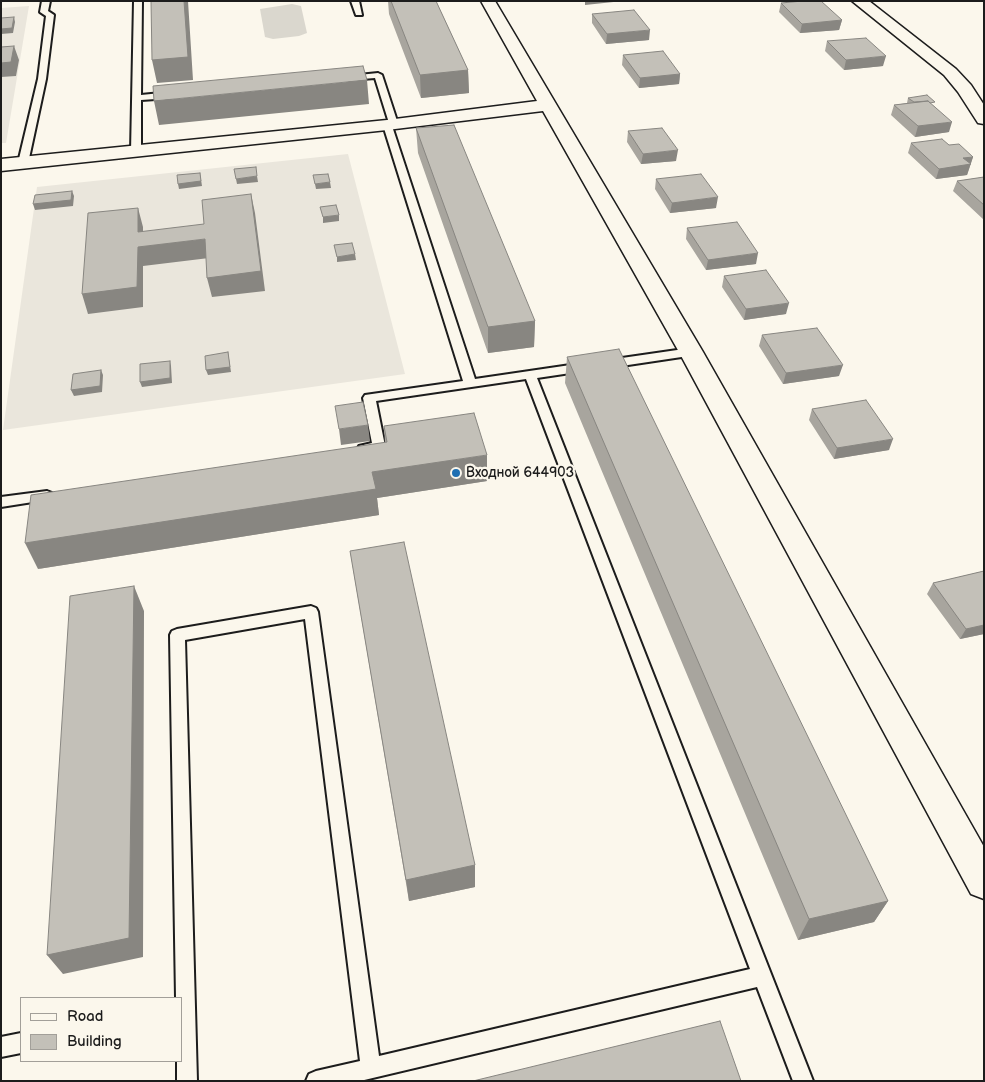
<!DOCTYPE html>
<meta charset="utf-8">
<style>
body{margin:0}
#map{position:relative;width:985px;height:1082px;overflow:hidden;background:#fbf7ec;font-family:"Balsamiq Sans",sans-serif}
canvas{display:block}
.frame{position:absolute;inset:0;border:2px solid #1c1c1c;pointer-events:none}
.legend{position:absolute;left:20px;top:997px;width:162px;height:65px;box-sizing:border-box;background:#fbf7ec;border:1px solid #a29f99;margin:0;padding:6px 9px;list-style:none;font-size:15px;color:#1c1c1c}
.legend li{display:flex;align-items:center;gap:10px;height:25px}
.legend b{width:25px;border:1px solid #a29f99}
</style>
<div id="map">
<canvas width="985" height="1082"></canvas>
<div class="frame"></div>
<ul class="legend">
<li><b style="height:6px;background:#fbf7ec"></b>Road</li>
<li><b style="height:14px;background:#c3c0b8"></b>Building</li>
</ul>
</div>
<script>
const ctx = document.querySelector('canvas').getContext('2d');
ctx.lineJoin = 'round';
function fill(path, color) {
  ctx.fillStyle = color;
  ctx.fill(path, 'evenodd');
}
function toPath(rows) {
  const path = new Path2D();
  for (const r of rows) {
    path.moveTo(r[0], r[1]);
    for (let i = 2; i < r.length; i += 2) path.lineTo(r[i], r[i + 1]);
  }
  return path;
}
function strokePath(path, color, width, dash) {
  ctx.strokeStyle = color;
  ctx.lineWidth = width;
  ctx.lineCap = dash ? 'butt' : 'round';
  ctx.setLineDash(dash || []);
  ctx.stroke(path);
}
function write(font, color, halo, rows, align = 'center') {
  ctx.font = font + ' "Balsamiq Sans",sans-serif';
  ctx.lineWidth = 4.5;
  ctx.setLineDash([]);
  ctx.textBaseline = 'middle';
  ctx.strokeStyle = halo;
  ctx.fillStyle = color;
  for (const [text, x, y, turn = 0] of rows) {
    ctx.save();
    ctx.translate(x, y);
    ctx.rotate((+turn || 0) * Math.PI / 180);
    ctx.textAlign = isNaN(turn) ? turn : align;
    if (halo) ctx.strokeText(text, 0, 0);
    ctx.fillText(text, 0, 0);
    ctx.restore();
  }
}
fill(toPath([
 [29,6,6,143,1,143,1,8],
 [348,154,405,374,3,430,37,187]
]), '#eae6dc');
fill(toPath([
 [292,4,301,6,307,33,299,36,273,39,265,37,260,9]
]), '#dad7ce');
const service = toPath([
 [42,1,50,1,48,11,54,15,46,79,28,163,23,166,18,163,38,79,46,16,40,12,42,1],
 [134,1,142,1,141,95,171,92,175,95,171,98,141,100,141,152,136,155,131,152,134,1],
 [351,1,359,1,362,15,356,15,351,1],
 [378,73,382,75,398,124,392,126,475,379,584,363,590,367,584,371,537,378,813,1081,793,1081,757,987,360,1081,306,1081,309,1074,316,1071,360,1061,305,619,185,640,197,1081,177,1081,177,1061,181,1061,181,998,176,998,170,635,172,631,177,629,311,606,316,608,318,612,379,1056,750,969,526,379,376,401,385,446,383,449,363,453,357,449,359,446,372,443,363,398,365,395,463,381,383,125,389,123,375,78,349,80,345,78,349,76,378,73],
 [691,348,697,352,695,355,608,368,602,364,608,360,691,348],
 [47,491,52,493,54,496,52,499,1,507,1,497,47,491],
 [21,1033,21,1053,1,1057,1,1037,21,1033]
]);
const minor = toPath([
 [481,1,495,1,703,352,984,847,984,899,971,894,679,352,543,111,387,130,1,171,1,159,387,120,537,101,481,1],
 [852,1,869,1,956,69,971,85,984,105,984,124,978,123,958,92,944,75,852,1]
]);
strokePath(service, '#1c1c1c', 4);
strokePath(minor, '#1c1c1c', 3);
fill(service, '#fbf7ec');
fill(minor, '#fbf7ec');
fill(toPath([
 [388,1,436,1,468,70,469,93,421,98,389,14],
 [781,3,842,20,839,30,800,33,779,12],
 [592,14,649,40,606,44,592,23],
 [827,41,883,66,844,70,825,51],
 [623,55,680,74,679,84,639,88,622,65],
 [908,98,934,106,949,132,915,137,891,115,894,105,907,103],
 [416,128,535,321,534,347,488,353,418,153],
 [628,131,676,161,641,164,627,142],
 [911,143,949,145,973,157,967,175,936,179,908,153],
 [984,177,984,220,953,191,957,181],
 [656,179,716,208,670,213,655,189],
 [687,228,756,264,706,270,686,239],
 [724,276,786,314,744,320,722,287],
 [762,335,839,376,783,384,759,346],
 [567,357,888,901,874,922,798,940,565,383],
 [812,409,889,450,834,459,809,420],
 [384,426,487,481,377,498,379,515,38,569,385,443],
 [350,551,475,865,475,887,409,901],
 [984,571,984,634,960,639,927,594,933,583]
]), '#a8a59e');
fill(toPath([
 [184,1,188,1,193,80,157,83,152,60],
 [585,1,623,1,585,5],
 [14,17,15,22,13,33,1,34,1,29],
 [842,20,839,30,800,33,802,24],
 [650,30,649,40,606,44,607,34],
 [14,46,19,60,16,76,1,77,1,63],
 [886,56,883,66,844,70,846,60],
 [468,70,469,93,421,98,420,75],
 [680,74,679,84,639,88,640,78],
 [367,80,369,104,159,125,154,101],
 [952,122,949,132,915,137,918,126],
 [678,150,676,161,641,164,643,154],
 [973,157,967,175,936,179,939,169,963,158],
 [200,173,202,186,179,189,178,184],
 [257,176,258,182,237,184,236,179],
 [330,182,331,188,316,189,315,184],
 [72,191,74,196,73,206,35,210,33,204],
 [251,194,255,213,265,291,212,297,207,278],
 [718,197,716,208,670,213,672,203],
 [138,208,143,227,143,246,205,239,209,258,143,266,143,307,88,314,82,294,138,232],
 [339,215,339,221,323,223,323,217],
 [758,253,756,264,706,270,708,260],
 [355,254,356,260,337,262,337,257],
 [789,303,786,314,744,320,746,309],
 [535,321,534,347,488,353,488,327],
 [228,352,231,372,208,375,206,370],
 [170,361,171,366,172,383,142,387,140,382],
 [843,365,839,376,783,384,786,373],
 [101,370,103,375,102,392,74,396,71,390],
 [368,425,370,441,341,445,339,429],
 [893,439,889,450,834,459,837,448],
 [487,455,487,481,377,498,379,515,38,569,25,543,372,472],
 [134,586,144,611,143,957,63,974,47,955],
 [984,625,984,634,960,639,966,629],
 [475,865,475,887,409,901,406,880],
 [888,901,874,922,798,940,809,919]
]), '#888681');
const building = toPath([
 [151,1,184,1,188,57,152,60,151,1],
 [391,1,436,1,468,70,420,75,391,1],
 [803,1,821,1,842,20,802,24,781,3,803,1],
 [634,10,650,30,607,34,592,14,634,10],
 [14,17,12,28,1,29,1,18,14,17],
 [866,38,886,56,846,60,827,41,866,38],
 [14,46,11,62,1,63,1,47,14,46],
 [663,51,680,74,640,78,623,55,663,51],
 [363,66,367,80,154,101,153,86,363,66],
 [927,95,935,102,930,103,928,101,914,102,908,98,927,95],
 [928,101,952,122,918,126,894,105,928,101],
 [454,125,535,321,488,327,416,128,454,125],
 [662,128,678,150,643,154,628,131,662,128],
 [942,139,949,145,959,144,973,157,963,158,971,164,939,169,911,143,942,139],
 [256,167,257,176,236,179,234,169,256,167],
 [200,173,201,181,178,184,177,175,200,173],
 [328,174,330,182,315,184,313,175,328,174],
 [701,174,718,197,672,203,656,179,701,174],
 [984,177,984,205,957,181,984,177],
 [72,191,71,200,33,204,35,195,72,191],
 [251,194,261,271,207,278,205,239,138,247,137,287,82,294,88,213,138,208,138,232,204,224,202,200,251,194],
 [336,205,339,215,323,217,320,207,336,205],
 [737,222,758,253,708,260,687,228,737,222],
 [352,243,355,254,337,257,334,245,352,243],
 [766,270,789,303,746,309,724,276,766,270],
 [817,328,843,365,786,373,762,335,817,328],
 [619,349,888,901,809,919,567,357,619,349],
 [228,352,230,367,206,370,205,356,228,352],
 [170,361,170,378,140,382,140,364,170,361],
 [101,370,100,386,71,390,73,374,101,370],
 [866,400,893,439,837,448,812,409,866,400],
 [363,402,368,425,339,429,335,406,363,402],
 [474,413,487,455,372,472,376,489,25,543,31,495,387,442,384,426,474,413],
 [404,542,475,865,406,880,350,551,404,542],
 [984,571,984,625,966,629,933,583,984,571],
 [134,586,129,938,47,955,70,596,134,586],
 [720,1021,741,1081,473,1081,720,1021]
]);
fill(building, '#c3c0b8');
strokePath(building, '#888681', 1);
for (const [x, y, r, color] of [
 [456,473,5,"#1f6fb2"]
]) {
  const dot = new Path2D();
  dot.arc(x, y, r, 0, 2 * Math.PI);
  ctx.fillStyle = color;
  ctx.fill(dot);
  strokePath(dot, '#fbf7ec', 2);
}
write('14px', '#1c1c1c', '#fbf7ec', [
 ["Входной 644903",466,473]
], 'left');
</script>
